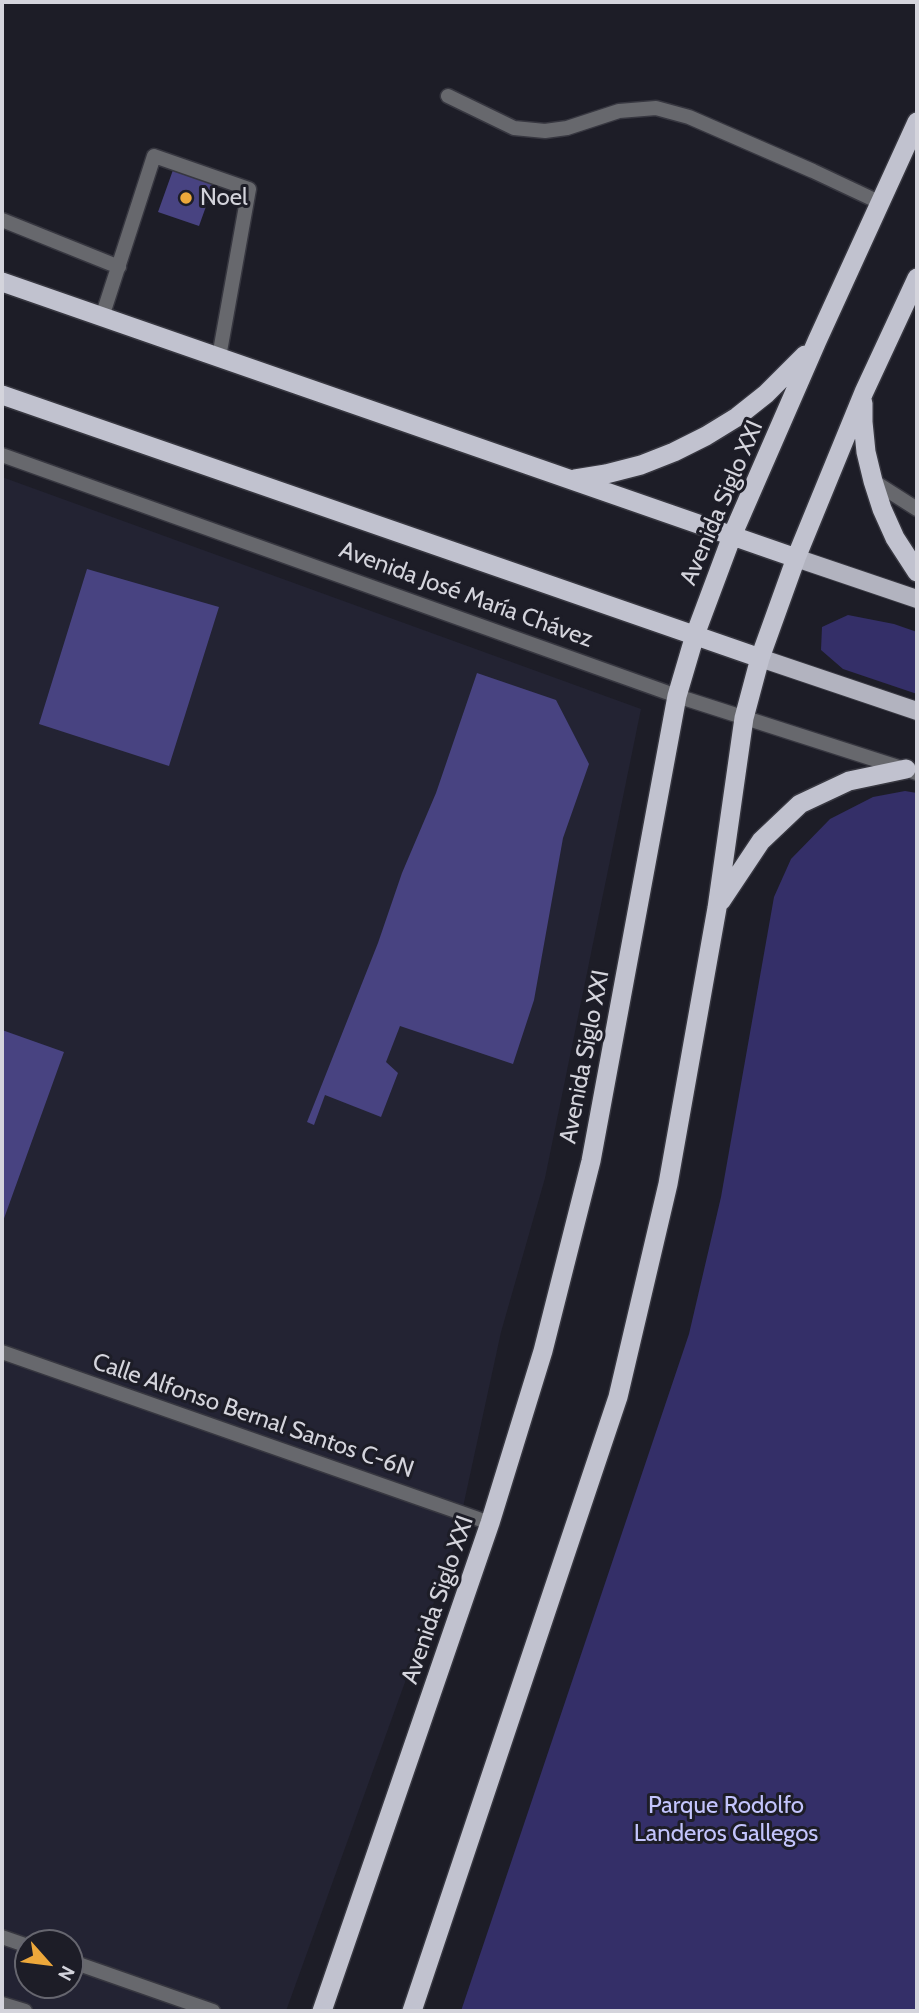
<!DOCTYPE html>
<meta charset="utf-8">
<style>
body{margin:0}
#map{position:relative;width:919px;height:2013px;overflow:hidden;background:#1d1d27;font-family:Cabin,sans-serif}
canvas{display:block}
.frame{position:absolute;inset:0;border:4px solid #d4d4dc;pointer-events:none}
.north{position:absolute;left:14px;top:1929px;width:70px;height:70px;box-sizing:border-box;background:#1d1d27;border:2px solid #66666f;border-radius:50%;rotate:118deg;font-size:19px;font-weight:700;line-height:28px;text-align:center;color:#d4d4dc}
.north::after{content:'';display:block;margin:auto;width:24px;height:32px;background:#eda83b;clip-path:polygon(50% 0,100% 100%,50% 72%,0 100%)}
</style>
<div id="map">
<canvas width="919" height="2013"></canvas>
<div class="frame"></div>
<div class="north">N</div>
</div>
<script>
const ctx = document.querySelector('canvas').getContext('2d');
ctx.lineJoin = 'round';
function fill(path, color) {
  ctx.fillStyle = color;
  ctx.fill(path, 'evenodd');
}
function toPath(rows) {
  const path = new Path2D();
  for (const r of rows) {
    path.moveTo(r[0], r[1]);
    for (let i = 2; i < r.length; i += 2) path.lineTo(r[i], r[i + 1]);
  }
  return path;
}
function strokePath(path, color, width, dash) {
  ctx.strokeStyle = color;
  ctx.lineWidth = width;
  ctx.lineCap = dash ? 'butt' : 'round';
  ctx.setLineDash(dash || []);
  ctx.stroke(path);
}
function write(font, color, halo, rows, align = 'center') {
  ctx.font = font + ' Cabin,sans-serif';
  ctx.lineWidth = 6;
  ctx.setLineDash([]);
  ctx.textBaseline = 'middle';
  ctx.strokeStyle = halo;
  ctx.fillStyle = color;
  for (const [text, x, y, turn = 0] of rows) {
    ctx.save();
    ctx.translate(x, y);
    ctx.rotate((+turn || 0) * Math.PI / 180);
    ctx.textAlign = isNaN(turn) ? turn : align;
    if (halo) ctx.strokeText(text, 0, 0);
    ctx.fillText(text, 0, 0);
    ctx.restore();
  }
}
fill(toPath([
 [2,477,641,709,545,1178,501,1332,455,1544,286,2011,2,2011],
 [28,1943,70,1943,70,1985,28,1985]
]), '#232333');
fill(toPath([
 [848,615,894,624,917,632,917,694,843,669,821,650,822,627],
 [905,791,917,793,917,2011,461,2011,689,1334,721,1197,774,897,791,859,830,819,873,797]
]), '#342f68');
fill(toPath([
 [173,170,214,184,199,226,158,212],
 [87,569,219,607,169,766,39,724],
 [477,673,556,700,589,764,563,838,534,1000,513,1064,400,1026,386,1062,398,1073,381,1117,325,1095,314,1125,307,1122,378,943,402,873,436,793],
 [2,1030,64,1052,2,1224]
]), '#484381');
const service = toPath([
 [448,96,514,128,545,131,567,128,619,111,656,108,689,117,813,171,881,203],
 [2,220,119,267],
 [102,317,154,156,249,189,219,357],
 [873,481,917,509],
 [2,2004,25,2011]
]);
const minor = toPath([
 [2,1352,490,1523],
 [2,1937,28,1946],
 [70,1961,213,2011]
]);
const tertiary = toPath([
 [2,455,677,696,917,773]
]);
const primary = toPath([
 [796,558,917,599],
 [760,658,917,711]
]);
const trunk = toPath([
 [2,282,796,558],
 [2,395,760,658],
 [863,403,863,422,866,452,873,481,882,509,895,538,917,572],
 [575,479,606,474,641,465,674,452,706,436,737,417,766,394,805,355],
 [721,901,761,841,800,804,849,781,906,769],
 [322,2011,490,1523,543,1351,591,1161,677,696,695,635,732,536,817,341,917,122],
 [412,2011,618,1397,668,1184,717,908,744,718,760,658,796,558,864,392,917,278]
]);
strokePath(service, '#373740', 17);
strokePath(minor, '#373740', 17);
strokePath(tertiary, '#373740', 17);
strokePath(primary, '#373740', 20);
strokePath(trunk, '#373740', 22);
strokePath(service, '#67686d', 14);
strokePath(minor, '#67686d', 14);
strokePath(tertiary, '#67686d', 14);
strokePath(primary, '#b2b3bf', 18);
strokePath(trunk, '#c1c2cf', 19);
for (const [x, y, r, color] of [
 [186,198,7,"#eda83b"]
]) {
  const dot = new Path2D();
  dot.arc(x, y, r, 0, 2 * Math.PI);
  ctx.fillStyle = color;
  ctx.fill(dot);
  strokePath(dot, '#1d1d27', 2.5);
}
write('24px', '#d4d4dc', '#1d1d27', [
 ["Noel",200,198]
], 'left');
write('24px', '#d4d4dc', '#1d1d27', [
 ["Avenida Siglo XXI",722,503,-67],
 ["Avenida José María Chávez",466,595,20],
 ["Avenida Siglo XXI",585,1057,-79],
 ["Calle Alfonso Bernal Santos C-6N",253,1416,19],
 ["Avenida Siglo XXI",438,1600,-71]
]);
write('24px', '#c3c4fc', '#1d1d27', [
 ["Parque Rodolfo",726,1806],
 ["Landeros Gallegos",726,1834]
]);
</script>
